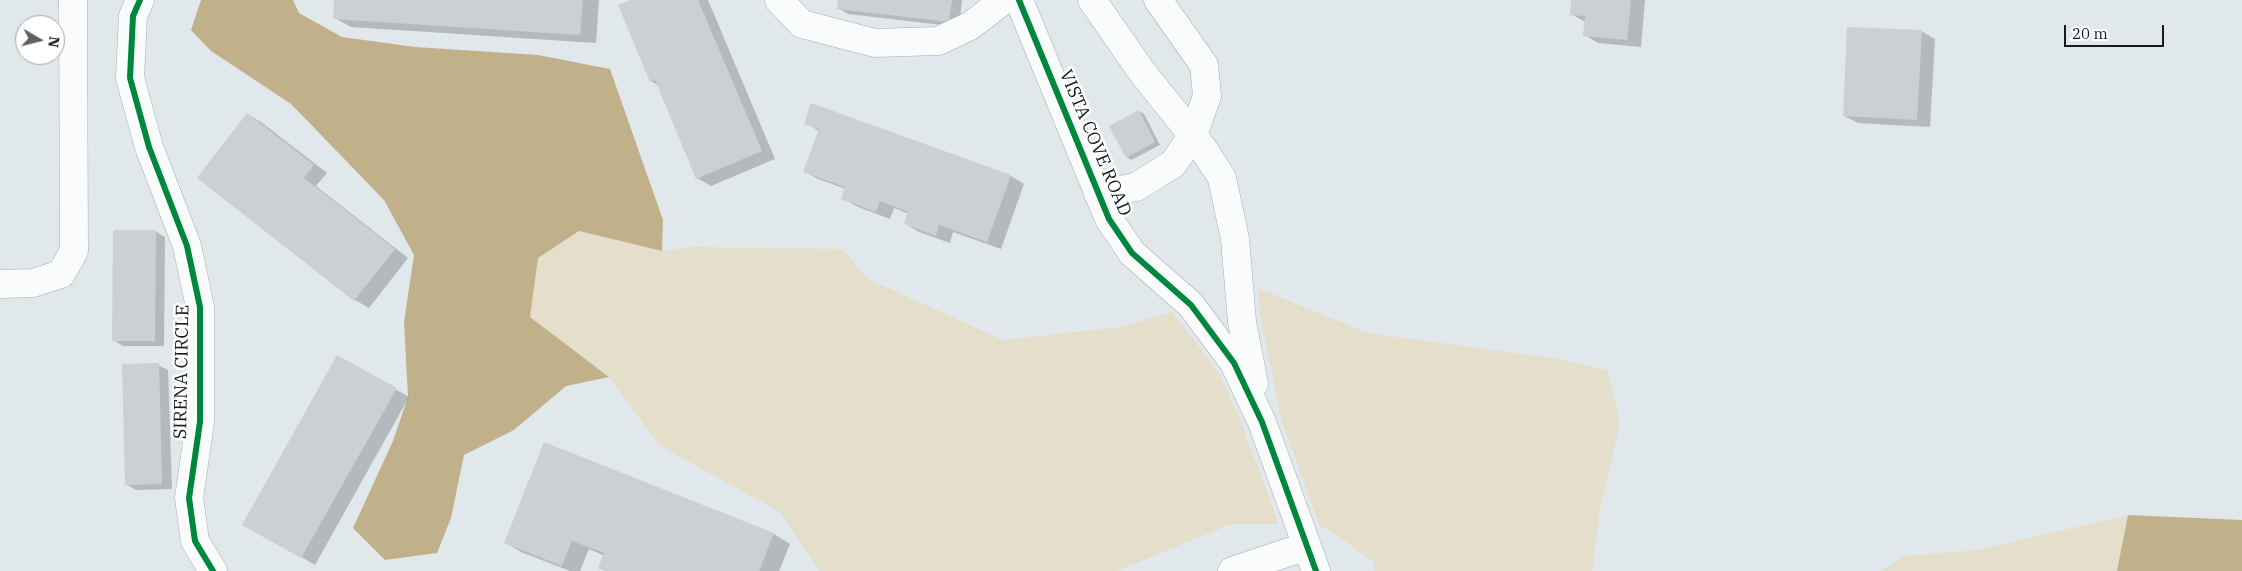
<!DOCTYPE html>
<style>
body{margin:0}
#map{position:relative;width:2242px;height:571px;overflow:hidden;background:#e0e8ec;font-family:"IBM Plex Serif",serif}
canvas{display:block}
.north{position:absolute;left:15px;top:15px;width:50px;height:50px;box-sizing:border-box;background:#fff;border:1px solid #a2a4a5;border-radius:50%;rotate:98deg;font-size:14px;font-weight:700;line-height:20px;text-align:center;color:#161b1d}
.north::after{content:'';display:block;margin:auto;width:18px;height:22px;background:#5d6365;clip-path:polygon(50% 0,100% 100%,50% 72%,0 100%)}
.scale{position:absolute;left:2064px;top:25px;width:100px;height:22px;box-sizing:border-box;border:2px solid #161b1d;border-top:0;padding-left:6px;font-size:15px;line-height:18px;white-space:nowrap;color:#161b1d;-webkit-text-stroke:4px #fff;paint-order:stroke}
</style>
<div id="map">
<canvas width="2242" height="571"></canvas>
<div class="north">N</div>
<div class="scale">20 m</div>
</div>
<script>
const ctx = document.querySelector('canvas').getContext('2d');
ctx.lineJoin = 'round';
function fill(path, color) {
  ctx.fillStyle = color;
  ctx.fill(path, 'evenodd');
}
function toPath(rows) {
  const path = new Path2D();
  for (const r of rows) {
    path.moveTo(r[0], r[1]);
    for (let i = 2; i < r.length; i += 2) path.lineTo(r[i], r[i + 1]);
  }
  return path;
}
function strokePath(path, color, width, dash) {
  ctx.strokeStyle = color;
  ctx.lineWidth = width;
  ctx.lineCap = dash ? 'butt' : 'round';
  ctx.setLineDash(dash || []);
  ctx.stroke(path);
}
function write(font, color, halo, rows, align = 'center') {
  ctx.font = font + ' "IBM Plex Serif",serif';
  ctx.lineWidth = 5;
  ctx.setLineDash([]);
  ctx.textBaseline = 'middle';
  ctx.strokeStyle = halo;
  ctx.fillStyle = color;
  for (const [text, x, y, turn = 0] of rows) {
    ctx.save();
    ctx.translate(x, y);
    ctx.rotate((+turn || 0) * Math.PI / 180);
    ctx.textAlign = isNaN(turn) ? turn : align;
    if (halo) ctx.strokeText(text, 0, 0);
    ctx.fillText(text, 0, 0);
    ctx.restore();
  }
}
fill(toPath([
 [579,231,662,251,692,247,842,249,868,279,1003,340,1120,327,1172,312,1217,370,1243,426,1246,441,1248,441,1279,524,1231,524,1117,571,820,571,780,512,660,446,609,377,530,317,538,258],
 [1258,288,1367,333,1553,358,1608,370,1620,424,1600,510,1592,571,1375,571,1373,562,1327,528,1320,527,1281,418,1261,320],
 [2128,515,2117,571,1881,571,1905,556,1978,550]
]), '#e4decb');
fill(toPath([
 [201,0,293,0,299,13,342,37,415,47,538,55,610,69,663,220,662,251,579,231,538,258,530,317,609,377,566,386,514,430,464,455,451,518,437,553,385,560,353,528,393,441,408,397,404,322,414,255,384,200,291,104,211,51,191,30],
 [2128,515,2242,520,2242,571,2117,571]
]), '#c1b18b');
fill(toPath([
 [336,0,599,0,596,43,351,27,335,18],
 [633,0,708,0,775,159,711,186,697,178,659,86,651,81],
 [839,0,962,0,959,27,848,14,838,8],
 [1573,0,1645,0,1641,47,1598,43,1585,35,1585,22,1571,14],
 [1921,31,1935,39,1930,127,1858,123,1844,116],
 [812,105,1011,176,1024,184,1001,249,953,232,950,243,919,232,906,224,909,214,894,208,890,219,856,206,842,198,846,189,818,179,804,171,819,131,806,123],
 [1139,111,1144,114,1160,145,1131,160,1127,157],
 [247,114,261,122,327,173,316,186,408,258,369,308,355,300,198,177],
 [155,231,165,237,164,346,123,346,113,340],
 [338,357,409,397,315,565,244,524],
 [158,365,168,370,172,489,136,490,126,484],
 [545,443,774,534,790,544,779,571,605,571,605,556,589,549,580,571,570,571,521,552,505,542]
]), '#0003');
fill(toPath([
 [334,0,583,0,580,35,333,19],
 [630,0,698,0,762,151,696,179,655,80,650,82,618,5],
 [838,0,952,0,949,22,837,9],
 [1571,0,1631,0,1627,40,1583,36,1585,16,1570,15],
 [1847,27,1922,30,1917,120,1843,116],
 [811,103,1011,175,987,242,939,225,936,236,904,224,908,212,880,201,876,212,841,199,845,187,803,172,819,129,804,124],
 [1139,110,1155,142,1126,158,1109,126],
 [247,113,314,165,304,178,395,249,354,301,197,178],
 [113,230,156,230,155,341,112,341],
 [337,355,397,388,301,558,242,525],
 [159,363,162,484,125,485,122,364],
 [544,442,774,533,759,571,605,571,598,568,604,553,572,541,562,566,504,543]
]), '#cad0d4');
const minor = toPath([
 [140,0,133,16,130,78,149,147,187,246,200,307,200,422,189,498,195,541,213,571],
 [779,0,802,24,875,43,938,41,970,26,1004,0],
 [1019,0,1109,219,1132,253,1191,305,1234,363,1262,422,1316,571],
 [1092,0,1142,72,1202,147,1222,178,1235,239,1242,322,1254,384],
 [1098,194,1136,187,1173,164,1193,135,1207,96,1204,65,1158,0],
 [0,284,33,283,61,274,74,251,73,0],
 [1232,571,1307,546]
]);
strokePath(minor, '#a7adb0', 29);
strokePath(minor, '#fafcfc', 28);
strokePath(toPath([
 [140,0,133,16,130,78,149,147,187,246,200,307,200,422,189,498,195,541,213,571],
 [1019,0,1109,219,1132,253,1191,305,1234,363,1262,422,1316,571]
]), '#00873e', 6);
write('18px', '#161b1d', '#fff', [
 ["VISTA COVE ROAD",1095,143,67],
 ["SIRENA CIRCLE",182,372,-89]
]);
</script>
